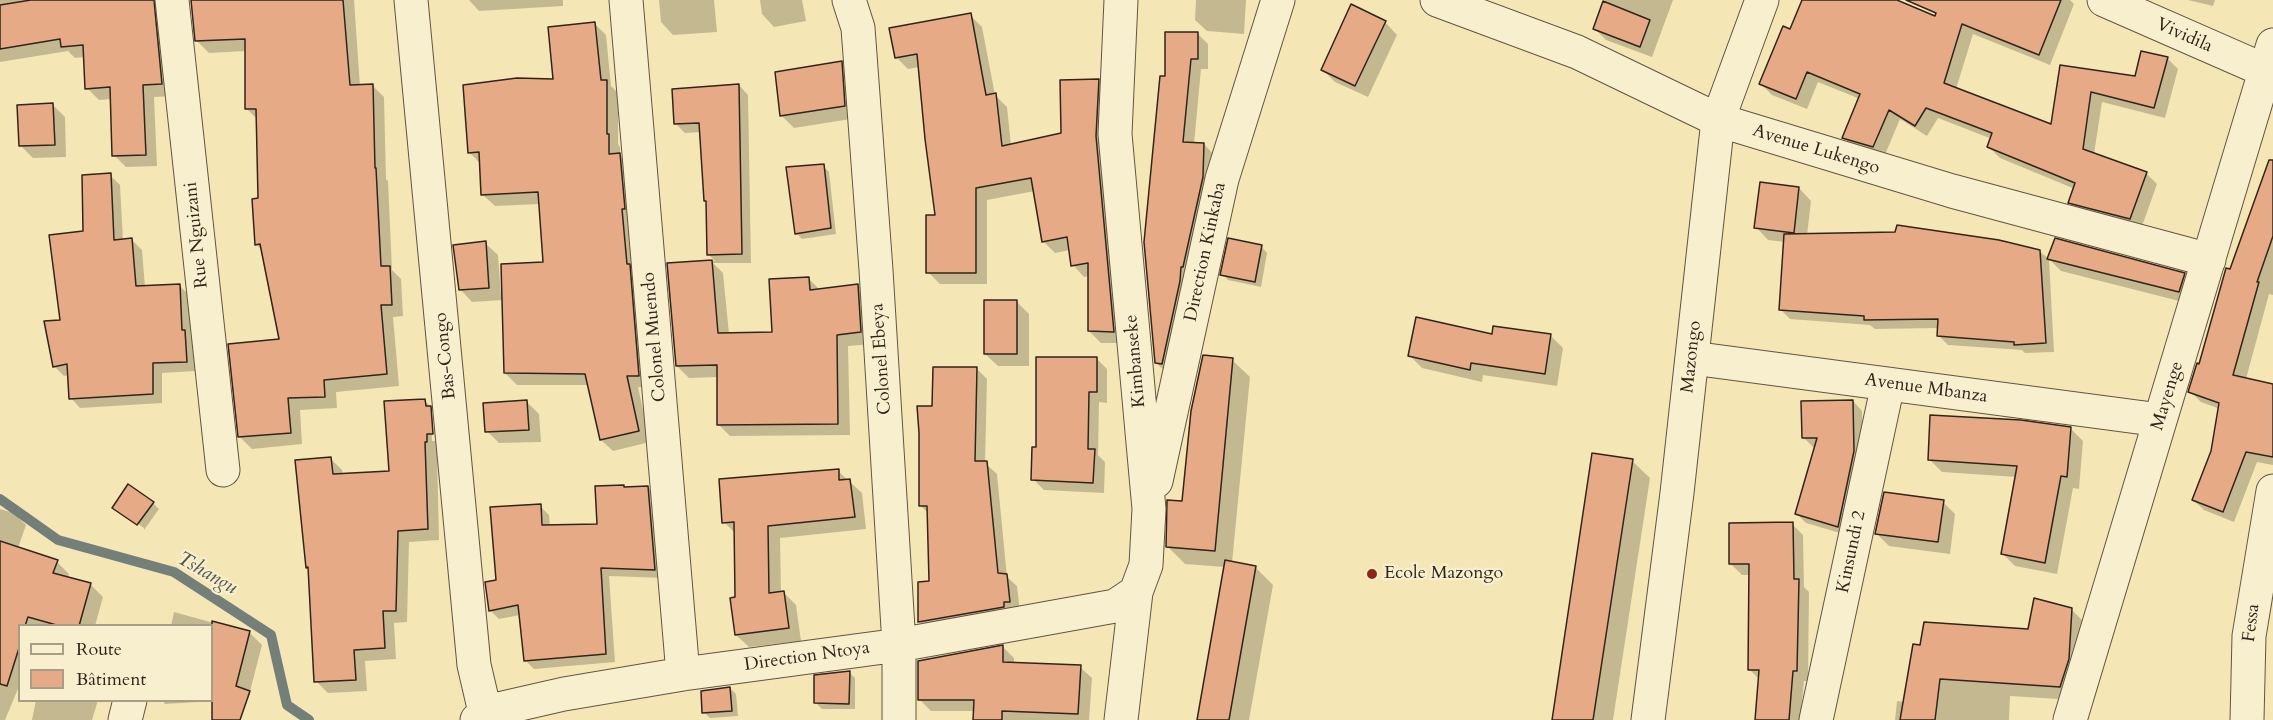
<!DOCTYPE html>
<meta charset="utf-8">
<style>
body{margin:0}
#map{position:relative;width:2273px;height:720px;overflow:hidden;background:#f5e7b5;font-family:Cardo,serif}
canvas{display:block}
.legend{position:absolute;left:18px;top:624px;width:195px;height:78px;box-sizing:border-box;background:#f8efcf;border:2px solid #a89e87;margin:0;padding:8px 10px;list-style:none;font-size:18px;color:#30241b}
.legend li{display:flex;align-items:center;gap:12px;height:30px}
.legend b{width:30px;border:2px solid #a89e87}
</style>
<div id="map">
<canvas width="2273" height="720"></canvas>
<ul class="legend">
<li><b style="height:8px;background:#f8efcf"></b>Route</li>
<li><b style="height:16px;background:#e6aa86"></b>Bâtiment</li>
</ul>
</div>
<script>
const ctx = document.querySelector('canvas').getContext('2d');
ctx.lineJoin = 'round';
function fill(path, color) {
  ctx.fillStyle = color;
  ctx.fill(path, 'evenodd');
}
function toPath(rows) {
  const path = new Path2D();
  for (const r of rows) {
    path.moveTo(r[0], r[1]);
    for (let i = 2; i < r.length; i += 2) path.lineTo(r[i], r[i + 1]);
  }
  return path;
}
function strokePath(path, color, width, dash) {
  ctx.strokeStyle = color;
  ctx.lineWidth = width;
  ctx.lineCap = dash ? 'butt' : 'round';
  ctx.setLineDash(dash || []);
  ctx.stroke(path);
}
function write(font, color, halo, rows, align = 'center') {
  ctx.font = font + ' Cardo,serif';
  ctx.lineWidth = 4.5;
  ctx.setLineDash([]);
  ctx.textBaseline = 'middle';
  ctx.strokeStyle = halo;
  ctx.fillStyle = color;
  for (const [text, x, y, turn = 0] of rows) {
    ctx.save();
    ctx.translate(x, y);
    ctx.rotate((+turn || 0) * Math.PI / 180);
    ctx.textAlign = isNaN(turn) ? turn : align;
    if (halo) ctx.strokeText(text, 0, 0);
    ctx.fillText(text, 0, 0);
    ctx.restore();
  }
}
fill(toPath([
 [0,0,170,0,173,96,154,97,157,166,126,167,114,155,112,99,99,100,87,88,85,57,75,58,68,51,0,62],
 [192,0,354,0,360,86,372,85,384,97,386,179,388,181,392,270,401,279,403,316,393,317,399,386,336,392,337,408,300,410,302,444,252,449,240,437,281,341,263,251,256,244,260,200,258,120,246,108,246,51,209,53,197,41],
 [469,0,563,0,563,6,479,11],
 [659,0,714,0,717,32,673,35,661,22],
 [760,0,802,0,806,21,774,27,762,14],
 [1196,0,1246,0,1244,34,1207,31,1195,20],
 [1605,0,1673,0,1652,57,1606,40,1594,28],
 [1803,0,1893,0,1936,18,1941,0,2070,0,2074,4,2050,65,1973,34,1956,89,2052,126,2061,67,2136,78,2167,58,2178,69,2165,118,2102,102,2094,154,2146,173,2157,184,2141,229,2081,213,2070,202,2075,189,2000,158,1989,147,1992,139,1938,118,1927,136,1900,119,1884,157,1855,149,1844,138,1860,99,1818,82,1807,109,1772,95,1761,84,1791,31],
 [2188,0,2215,0,2213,6],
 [970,15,982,27,995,95,1007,107,1011,145,1062,134,1098,81,1110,93,1125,343,1101,343,1089,331,1089,276,1084,277,1073,265,1070,250,1055,253,1043,241,1035,191,987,200,987,284,940,284,928,272,936,217,920,67,908,69,896,57],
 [1385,22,1397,35,1368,97,1335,82,1322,69],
 [594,23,606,35,611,86,618,93,618,144,620,147,620,155,631,167,650,387,638,387,650,442,613,451,601,440,589,385,517,385,505,373,503,300,472,302,460,289,485,243,498,255,501,296,545,264,540,204,495,206,483,195,481,164,469,152,555,80],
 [1197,33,1208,44,1208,69,1201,69,1194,144,1204,144,1214,155,1167,373,1156,363,1166,78],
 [841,63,854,75,857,118,794,128,781,115],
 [739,85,748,95,751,263,713,263,723,273,729,334,774,334,809,279,820,290,858,285,869,297,872,344,848,346,850,435,730,436,718,424,718,377,689,378,677,366,669,264,715,261,708,254,707,202,705,201,701,132,685,133,676,124],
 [53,105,65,117,66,157,33,158,21,146],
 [823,166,829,172,836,234,802,239,796,233],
 [110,175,120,185,123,241,132,240,142,250,145,287,179,285,189,295,191,337,195,341,196,371,162,373,162,403,80,408,71,398,69,375,64,376,54,366,62,321,85,232],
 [1799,188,1811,201,1807,235,2039,251,2049,259,2054,352,2025,353,2022,350,1948,345,1938,335,1939,328,1875,329,1870,325,1790,319,1780,309,1785,242,1768,240,1756,227],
 [2273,215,2273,295,2269,294,2246,379,2273,385,2273,465,2257,462,2234,522,2204,510,2193,500,2212,451,2220,409,2201,402,2190,391,2231,271],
 [1261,246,1267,253,1261,287,1228,280,1222,274],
 [2049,259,2184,274,2197,287,2191,304,2061,271],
 [1017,302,1029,314,1029,366,998,366,985,354],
 [1550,335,1563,348,1557,386,1483,375,1482,382,1422,368,1409,355,1493,336],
 [1096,358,1107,369,1107,403,1099,402,1098,455,1105,462,1104,493,1044,490,1033,479,1038,449],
 [1232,360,1250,377,1232,563,1255,567,1273,585,1249,720,1198,720,1225,567,1185,564,1167,546],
 [976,368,987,379,985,463,997,474,1007,577,1017,586,1020,612,931,633,920,622,919,583,931,583,929,514,920,505,934,407],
 [425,401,436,412,439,540,409,542,407,622,394,623,396,659,365,661,367,691,328,693,316,681,309,569,307,567,330,458,342,470,343,475,390,473],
 [430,411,433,411,435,441,432,441],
 [1853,401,1862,411,1863,461,1847,535,1806,523,1797,514,1816,447,1813,447,1804,438],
 [527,402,539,414,541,442,499,443,487,431],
 [2071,429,2083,441,2079,489,2073,488,2057,574,2015,566,2003,554,2017,477,1942,472,1929,459],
 [1632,461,1650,478,1613,720,1553,720],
 [838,471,862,493,866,529,780,538,781,593,784,593,796,605,801,641,749,647,736,635,736,534,724,522],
 [648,487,657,496,664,578,609,576,615,662,534,669,525,660,520,615,499,619,490,610,497,581,540,506,549,515,550,527,598,525],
 [1943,502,1955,514,1950,554,1889,546,1877,534],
 [153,503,159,509,144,530,144,528,118,510],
 [0,509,13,513,26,525,18,548,57,562,69,574,68,578,90,584,103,597,95,626,20,626,20,684,5,720,0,720],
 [1792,524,1803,535,1804,587,1809,592,1808,681,1804,681,1800,720,1756,720,1760,680,1749,669,1750,575,1742,575,1731,564],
 [2071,609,2085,623,2074,700,2010,696,2009,720,1895,720,1897,701,1905,702,1915,646,2030,631],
 [174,612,250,633,262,645,248,699,165,704,162,700,212,700,212,626,171,626],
 [1003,647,1014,658,1014,664,1080,667,1092,678,1089,720,975,720,975,711,931,711,919,699],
 [849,672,855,678,855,709,822,709,816,703],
 [730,688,736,694,738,716,710,718,704,712],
 [36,700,98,700,92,720,32,720]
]), '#0003');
strokePath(toPath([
 [0,499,58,540,174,572,271,635,287,705,309,720]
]), '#747f7a', 10);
const building = toPath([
 [31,0,154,0,162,84,143,85,146,155,112,156,110,87,85,89,83,45,61,47,60,39,0,49,0,5,31,0],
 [191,0,343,0,350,85,373,84,375,168,376,168,381,266,390,266,392,305,381,305,387,374,324,380,325,397,288,398,291,433,238,437,228,344,279,339,260,244,255,245,252,199,258,198,256,109,245,109,245,39,195,41,191,0],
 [1802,0,1897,0,1935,16,1936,13,1906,0,2061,0,2039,55,1962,24,1944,83,2051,124,2060,65,2135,76,2141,51,2168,57,2154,108,2091,92,2083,149,2147,172,2130,219,2068,203,2075,183,1987,147,1992,133,1926,108,1915,126,1889,110,1873,147,1842,138,1860,94,1807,72,1796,99,1759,84,1783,26,1790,29,1802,0],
 [1603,1,1650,20,1640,47,1593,29,1603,1],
 [1351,4,1386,21,1355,86,1321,70,1351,4],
 [971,13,986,95,996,93,1002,146,1061,133,1060,80,1099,79,1096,136,1114,332,1088,331,1088,263,1071,266,1067,237,1042,242,1031,178,976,188,976,273,926,273,926,215,935,215,925,139,917,54,895,58,889,28,971,13],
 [595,22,601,80,607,80,607,134,609,134,609,154,620,153,625,209,622,209,627,264,630,264,639,376,627,376,639,431,600,440,585,374,504,373,501,264,543,262,538,192,481,195,479,152,468,153,463,85,517,78,553,79,548,27,595,22],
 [1165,32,1198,32,1198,59,1191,59,1183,142,1204,143,1203,177,1183,267,1181,267,1180,281,1162,364,1155,363,1144,242,1160,76,1165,76,1165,32],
 [842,61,845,106,780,116,775,72,842,61],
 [739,84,742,254,707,255,706,201,704,201,699,123,674,124,672,89,739,84],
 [53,103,55,145,19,146,17,105,53,103],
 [2269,160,2273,160,2273,236,2257,282,2259,282,2233,375,2273,384,2273,457,2246,452,2223,512,2192,500,2211,451,2219,403,2188,392,2197,363,2199,364,2226,268,2230,269,2269,160],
 [824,164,831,228,795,234,786,167,824,164],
 [111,173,114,240,132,238,136,286,180,284,182,330,185,330,187,362,153,363,153,394,69,399,67,364,53,367,44,321,60,320,49,235,83,231,82,175,111,173],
 [1760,182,1799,187,1794,233,1754,228,1760,182],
 [1897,225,1999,240,2040,250,2046,343,2014,345,2014,342,1937,336,1938,319,1864,320,1864,316,1779,310,1784,234,1895,232,1897,225],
 [1228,238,1262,245,1255,282,1220,275,1228,238],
 [2055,238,2185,273,2179,292,2047,259,2055,238],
 [486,241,489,288,459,290,453,245,486,241],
 [712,260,718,333,772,332,769,279,809,277,810,290,858,284,861,332,837,335,838,424,717,425,717,365,676,366,667,263,712,260],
 [984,300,1017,300,1017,354,984,354,984,300],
 [1416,317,1492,334,1493,326,1551,334,1545,374,1471,363,1470,370,1408,356,1416,317],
 [1203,355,1233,358,1215,551,1166,547,1167,500,1182,501,1191,411,1203,355],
 [1036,357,1097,357,1097,392,1089,392,1088,449,1095,449,1093,483,1031,480,1032,447,1036,447,1036,357],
 [933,367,977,367,975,461,987,461,998,573,1007,574,1010,602,1004,602,1004,607,918,622,918,582,929,581,927,506,919,506,919,433,917,406,932,406,933,367],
 [425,399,426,406,431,406,433,434,427,434,427,442,425,442,428,529,398,531,396,611,383,611,385,648,354,650,356,680,314,682,308,567,306,568,295,460,331,457,333,474,389,471,384,401,425,399],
 [527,400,529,430,485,432,483,403,527,400],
 [1853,400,1854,451,1838,527,1795,514,1817,438,1802,438,1801,401,1853,400],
 [1930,415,2021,420,2071,427,2067,477,2061,476,2045,563,2001,554,2017,466,1928,460,1930,415],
 [1592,453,1633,459,1593,720,1552,720,1592,453],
 [839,469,839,480,850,479,855,517,768,526,769,593,784,591,789,628,735,635,730,598,735,597,734,522,722,523,719,479,839,469],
 [128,484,154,502,137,525,112,508,128,484],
 [624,485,624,487,648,486,655,570,601,568,606,654,524,661,518,605,489,611,485,582,496,580,490,507,541,504,542,525,597,524,595,486,624,485],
 [1884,492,1944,500,1938,542,1875,534,1884,492],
 [1793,522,1794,579,1799,579,1797,671,1793,671,1789,720,1755,720,1759,670,1748,670,1749,564,1729,564,1729,523,1793,522],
 [0,541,58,560,53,573,91,583,79,626,60,626,28,617,25,626,20,626,20,645,7,686,0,684,0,541],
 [1225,560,1256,566,1229,720,1197,720,1225,560],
 [2034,598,2072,608,2069,659,2060,687,1940,679,1935,720,1900,720,1913,644,1920,645,1924,622,2028,629,2034,598],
 [212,621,250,631,236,686,250,691,240,720,212,720,212,621],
 [1003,645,1003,662,1081,665,1078,714,1002,711,1002,720,973,720,974,700,918,700,918,661,1003,645],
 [850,671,849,704,814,703,814,675,850,671],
 [730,687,732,711,702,713,701,691,730,687]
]);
fill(building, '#e6aa86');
strokePath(building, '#30241b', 1.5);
const street = toPath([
 [172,0,223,470],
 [411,0,474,665,485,712],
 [626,0,683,674],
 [849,0,858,28,876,270,899,645,899,720],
 [1437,0,1577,52,1718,120,1952,191,2209,260],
 [2104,0,2273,74],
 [1692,358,2160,420],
 [1156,481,1222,179,1278,0],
 [125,720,130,700],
 [477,720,485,712,564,694,683,674,899,645,1115,606,1136,592],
 [1121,720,1136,592,1146,565,1149,509,1115,134,1121,0],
 [1648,720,1677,493,1718,120,1762,0],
 [1816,720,1888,384],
 [2070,720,2273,45],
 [2247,720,2249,636,2273,491]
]);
strokePath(street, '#615542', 35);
strokePath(street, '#f8efcf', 33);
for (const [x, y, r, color] of [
 [1372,574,6,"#8f2418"]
]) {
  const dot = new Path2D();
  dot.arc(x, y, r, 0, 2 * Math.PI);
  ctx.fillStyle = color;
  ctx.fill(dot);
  strokePath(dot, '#f8efcf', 2);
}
write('18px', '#30241b', '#f8efcf', [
 ["Vividila",2184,36,24],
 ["Avenue Lukengo",1816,150,17],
 ["Rue Nguizani",197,235,-96],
 ["Direction Kinkaba",1206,252,-78],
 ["Colonel Muendo",655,337,-95],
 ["Bas-Congo",446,356,-96],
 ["Mazongo",1692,357,-84],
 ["Colonel Ebeya",882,359,-94],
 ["Kimbanseke",1136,361,-95],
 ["Avenue Mbanza",1926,389,8],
 ["Mayenge",2168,396,-73],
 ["Kinsundi 2",1852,552,-78],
 ["Fessa",2252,623,-83],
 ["Direction Ntoya",807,657,-8]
]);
write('18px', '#30241b', '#f8efcf', [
 ["Ecole Mazongo",1384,574]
], 'left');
write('italic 20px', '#52524a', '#f8efcf', [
 ["Tshangu",207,574,30]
]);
</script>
